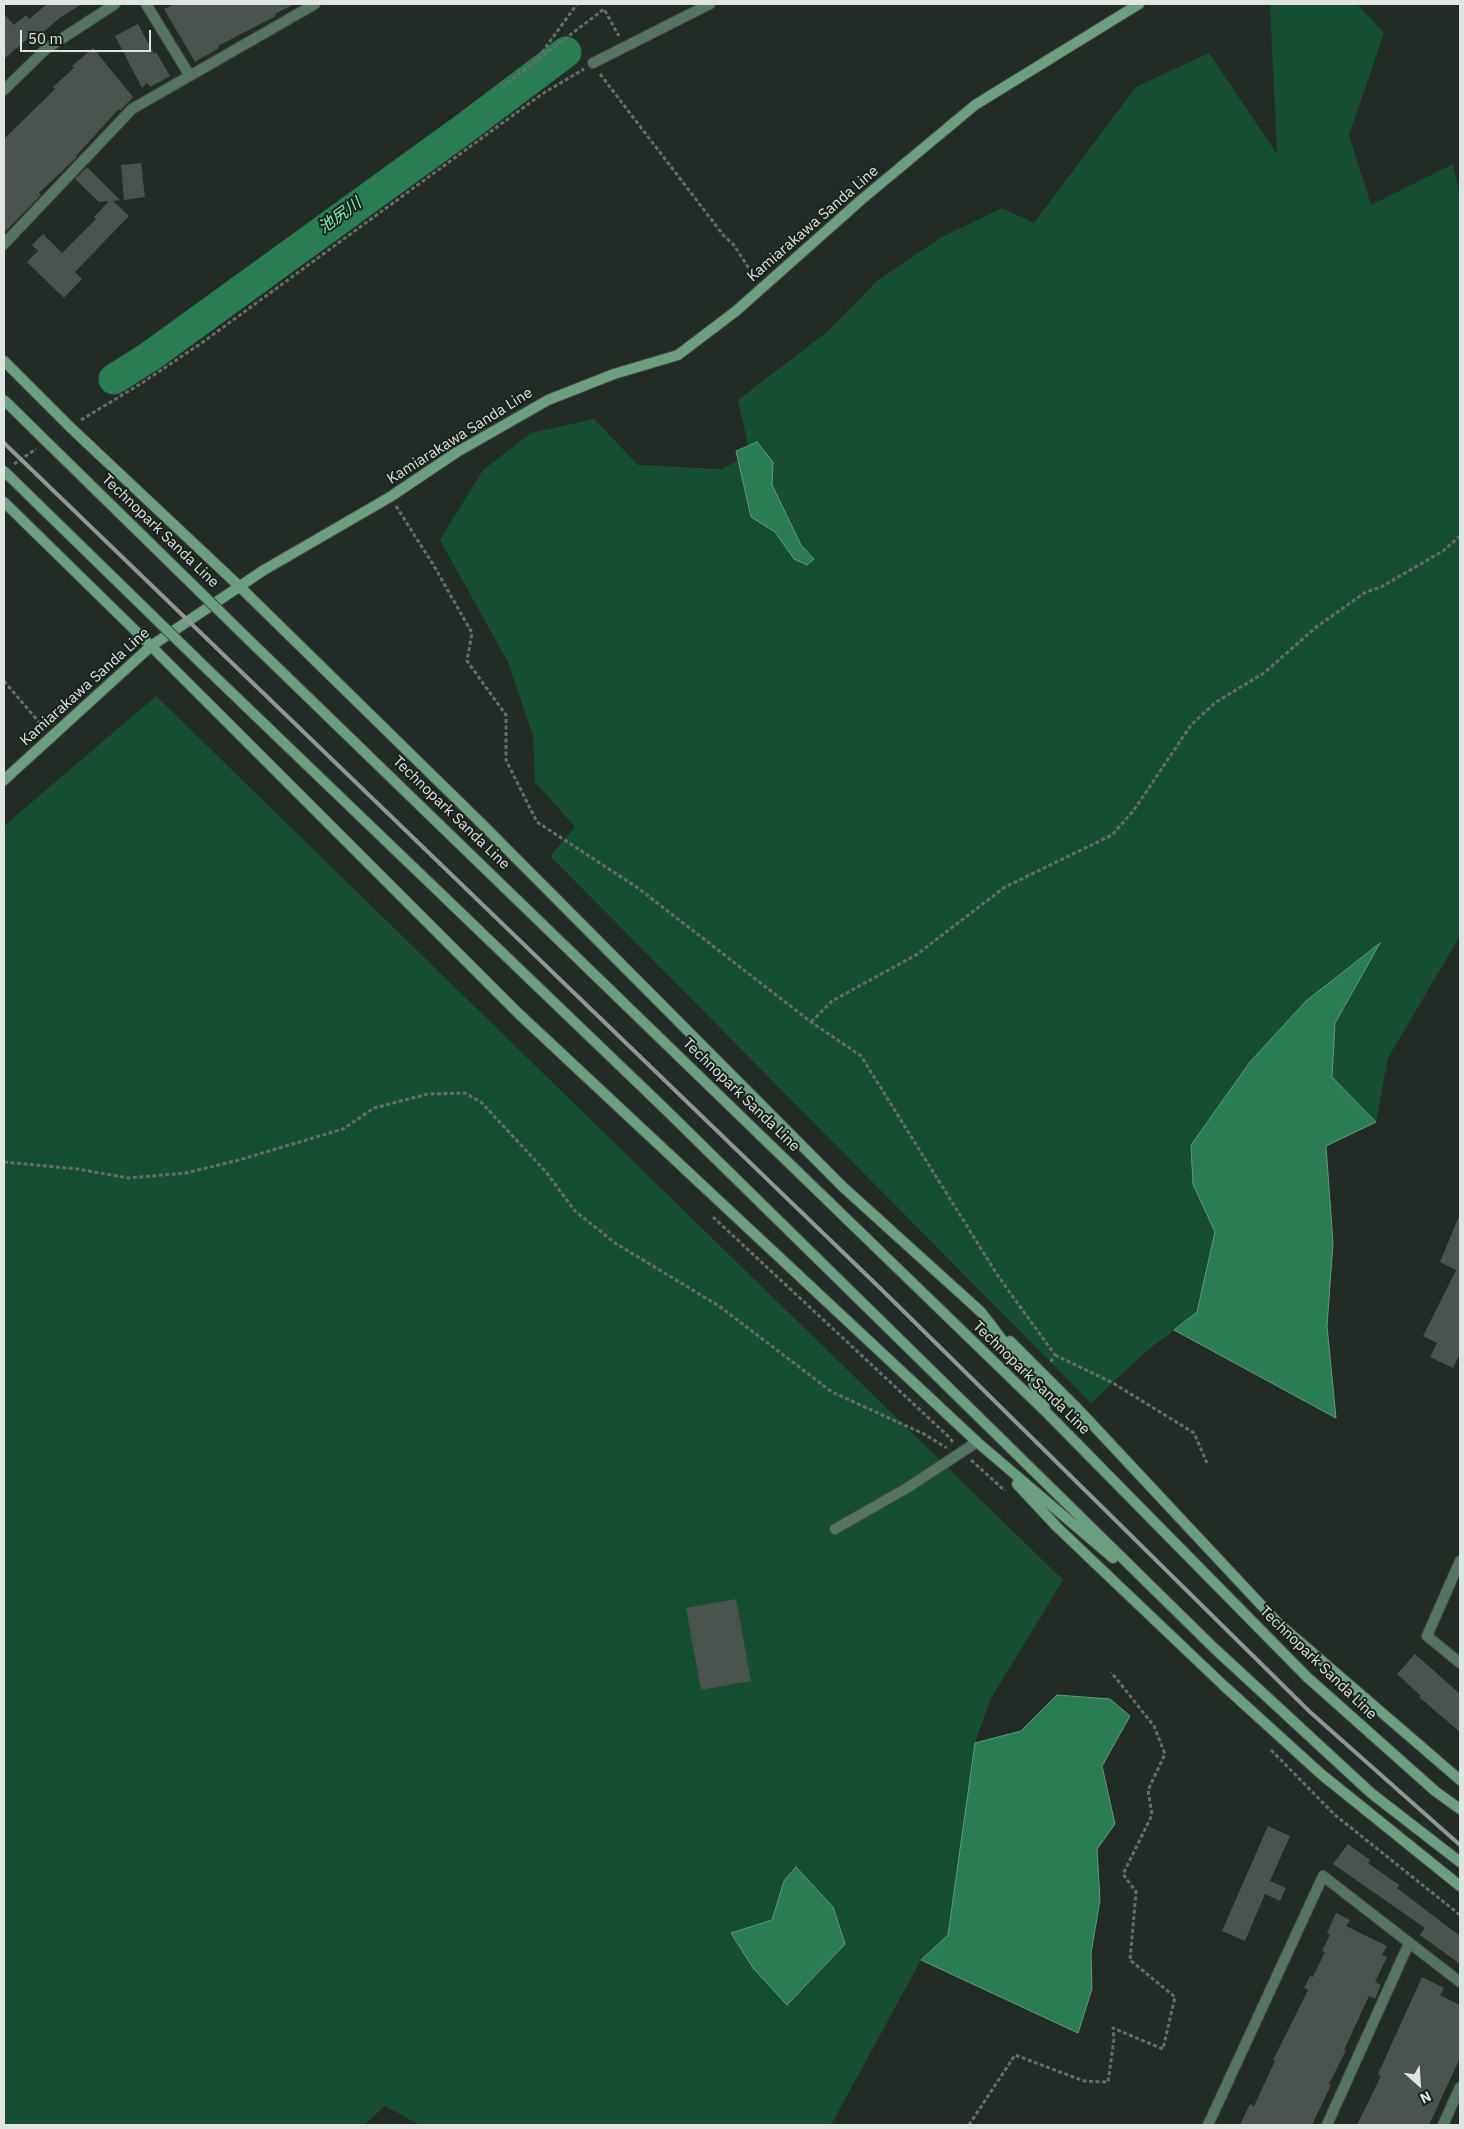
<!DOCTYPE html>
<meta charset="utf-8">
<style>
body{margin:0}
#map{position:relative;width:1464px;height:2129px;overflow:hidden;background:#232b26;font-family:"IBM Plex Sans",sans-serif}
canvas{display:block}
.frame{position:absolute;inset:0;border:5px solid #e0e5e2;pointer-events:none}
.north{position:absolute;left:1394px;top:2059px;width:50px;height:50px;-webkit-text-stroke:4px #1a221d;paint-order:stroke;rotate:154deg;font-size:14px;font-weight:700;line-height:20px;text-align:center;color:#e0e5e2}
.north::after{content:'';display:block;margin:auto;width:18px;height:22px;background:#e0e5e2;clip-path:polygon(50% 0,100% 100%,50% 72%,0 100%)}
.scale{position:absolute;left:20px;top:30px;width:131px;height:22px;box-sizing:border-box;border:2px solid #e0e5e2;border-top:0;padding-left:6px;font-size:15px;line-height:18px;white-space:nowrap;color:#e0e5e2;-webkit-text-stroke:4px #1a221d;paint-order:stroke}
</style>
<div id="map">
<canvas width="1464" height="2129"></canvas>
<div class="frame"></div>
<div class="north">N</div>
<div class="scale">50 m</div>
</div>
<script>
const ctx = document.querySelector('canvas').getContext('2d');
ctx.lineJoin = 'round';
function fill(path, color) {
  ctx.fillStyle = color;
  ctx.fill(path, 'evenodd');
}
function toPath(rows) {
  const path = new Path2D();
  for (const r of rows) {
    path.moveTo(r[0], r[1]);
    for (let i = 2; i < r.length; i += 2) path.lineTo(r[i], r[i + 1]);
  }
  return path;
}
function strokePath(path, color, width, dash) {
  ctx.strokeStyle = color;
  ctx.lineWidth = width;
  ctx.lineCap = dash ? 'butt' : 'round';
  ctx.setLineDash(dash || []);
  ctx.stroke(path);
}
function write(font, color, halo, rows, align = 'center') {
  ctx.font = font + ' "IBM Plex Sans","Noto Sans JP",sans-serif';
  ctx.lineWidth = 4;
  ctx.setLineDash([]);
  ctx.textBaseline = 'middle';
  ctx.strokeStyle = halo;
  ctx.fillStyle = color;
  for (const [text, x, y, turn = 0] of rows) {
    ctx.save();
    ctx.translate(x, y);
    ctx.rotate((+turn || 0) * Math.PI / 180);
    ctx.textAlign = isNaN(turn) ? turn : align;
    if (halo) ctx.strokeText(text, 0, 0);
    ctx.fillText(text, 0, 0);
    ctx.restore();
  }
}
fill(toPath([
 [1270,4,1357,4,1384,33,1349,135,1371,205,1453,164,1460,195,1460,936,1388,1058,1376,1122,1332,1077,1335,1022,1378,944,1306,1001,1250,1062,1191,1144,1193,1184,1215,1231,1197,1313,1149,1349,1091,1403,550,856,575,827,535,782,533,736,508,662,440,540,483,470,531,433,594,419,638,465,722,469,750,454,738,400,827,332,877,281,940,238,1002,208,1034,223,1136,87,1209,53,1277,154],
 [156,696,1063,1580,990,1700,975,1743,948,1935,921,1960,831,2125,420,2125,385,2106,364,2125,4,2125,4,826]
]), '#154e32');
const water = toPath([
 [757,442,773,462,772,485,801,545,814,559,807,565,794,559,775,532,751,517,736,451,757,442],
 [1380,943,1335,1023,1332,1077,1376,1122,1326,1146,1333,1243,1327,1326,1336,1418,1174,1330,1197,1312,1215,1232,1193,1184,1191,1145,1250,1062,1306,1001,1380,943],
 [1057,1695,1110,1699,1130,1716,1102,1766,1115,1824,1097,1849,1100,1900,1091,1953,1092,1989,1078,2033,921,1960,948,1935,975,1743,1021,1731,1057,1695],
 [796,1867,833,1907,845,1944,787,2005,753,1968,731,1933,772,1920,784,1881,796,1867]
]);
fill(water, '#297c53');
strokePath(water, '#609c7e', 1);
strokePath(toPath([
 [114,379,149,357,465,128,566,52]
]), '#297c53', 31);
fill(toPath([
 [47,4,82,4,61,17,35,39,32,35,4,59,4,14,14,25,26,15,29,19],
 [174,4,294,4,275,14,276,16,218,46,219,48,195,62,164,9],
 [138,24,154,54,156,52,170,76,150,87,147,83,142,88,115,36],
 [93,48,133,97,120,111,119,109,76,156,77,157,39,193,41,195,4,233,4,139,55,89,53,87,74,68,72,66],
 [141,163,145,197,124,200,121,165],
 [87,167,120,200,113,201,129,216,75,272,82,279,64,298,27,262,38,251,32,245,43,234,62,253,96,219,94,217,109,201,99,202,75,179],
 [1460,1214,1460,1354,1453,1368,1430,1357,1437,1343,1423,1336,1456,1270,1440,1262],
 [736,1599,751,1681,701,1690,686,1608],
 [1415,1654,1460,1694,1460,1732,1419,1697,1421,1696,1397,1674],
 [1268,1826,1290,1836,1270,1881,1286,1888,1280,1901,1265,1894,1245,1941,1222,1931],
 [1348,1844,1370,1860,1368,1863,1399,1885,1397,1888,1460,1936,1460,1964,1420,1935,1425,1928,1333,1864],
 [1336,1913,1350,1920,1346,1926,1387,1946,1382,1955,1387,1957,1375,1982,1381,1985,1375,1999,1369,1996,1344,2050,1346,2050,1329,2084,1331,2085,1312,2125,1240,2125,1250,2104,1254,2106,1275,2061,1273,2060,1308,1990,1304,1988,1310,1976,1313,1977,1325,1952,1322,1951,1330,1935,1327,1933],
 [1422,1977,1444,1988,1440,1995,1460,2005,1460,2058,1429,2125,1357,2125,1381,2076,1378,2074]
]), '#4b534e');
const service = toPath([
 [835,1529,907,1488,977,1442]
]);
const minor = toPath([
 [146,4,190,76],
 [593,63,710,4],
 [4,90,46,49,115,4],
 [4,244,132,109,315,4],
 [1460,1561,1427,1636,1460,1663],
 [1208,2125,1323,1876,1460,1982],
 [1327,2125,1409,1943],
 [1443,2125,1460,2087]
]);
const secondary = toPath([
 [4,361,70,427,239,586,484,826,843,1187,981,1312,1030,1376,1045,1408],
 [4,502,151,646,518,1013,977,1442,1113,1558],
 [250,641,1049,1415,1307,1677,1435,1791,1460,1809],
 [208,670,666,1110,1214,1648,1371,1793,1460,1862],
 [4,780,151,646,264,570,390,497,457,452,548,400,614,374,678,355,736,311,861,200,975,105,1139,4],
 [1010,1341,1077,1408,1278,1623,1460,1780],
 [1017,1484,1057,1527,1223,1685,1321,1774,1460,1886]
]);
strokePath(service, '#414944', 12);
strokePath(minor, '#414944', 12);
strokePath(secondary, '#414944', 12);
strokePath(toPath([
 [538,58,577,4],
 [600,74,724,236,734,245,755,278],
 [502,87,604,9,619,36],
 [81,420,142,383,203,342,542,94,584,69],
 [14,464,36,449],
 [396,506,434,566,472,633,467,661,506,715,506,760,537,822,638,888,811,1022,861,1056,998,1276,1055,1355,1049,1364],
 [4,681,44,728],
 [811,1022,832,1001,916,955,1005,887,1112,835,1134,810,1191,725,1216,702,1264,673,1315,628,1366,592,1381,587,1443,551,1460,536],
 [4,1162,78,1169,128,1178,186,1173,239,1160,343,1129,374,1108,428,1094,465,1093,481,1102,546,1172,575,1211,615,1243,719,1306,832,1392,924,1434,947,1448],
 [713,1217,948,1436,954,1444],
 [1055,1355,1113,1383,1194,1433,1207,1463],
 [971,1460,1005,1491],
 [1271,1750,1335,1815,1460,1915],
 [969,2125,1015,2055,1084,2081,1108,2082,1114,2039,1113,2028,1163,2049,1175,1997,1130,1960,1136,1892,1123,1874,1152,1815,1148,1790,1165,1754,1154,1726,1111,1672]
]), '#666d69', 3, [4, 2.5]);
strokePath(service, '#557462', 10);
strokePath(minor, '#557462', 10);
strokePath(secondary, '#6c9f81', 10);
strokePath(toPath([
 [4,443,881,1289,1310,1712,1460,1845]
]), '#909692', 4);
const secondaryBridge = toPath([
 [4,400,250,641],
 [4,471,208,670]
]);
strokePath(secondaryBridge, '#414944', 12, []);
strokePath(secondaryBridge, '#6c9f81', 10);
write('15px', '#e0e5e2', '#1a221d', [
 ["Kamiarakawa Sanda Line",813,224,-41],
 ["Kamiarakawa Sanda Line",460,436,-32],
 ["Technopark Sanda Line",160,531,44],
 ["Kamiarakawa Sanda Line",85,687,-42],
 ["Technopark Sanda Line",451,813,44],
 ["Technopark Sanda Line",741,1095,44],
 ["Technopark Sanda Line",1031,1378,44],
 ["Technopark Sanda Line",1318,1663,44]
]);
write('italic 16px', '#82f0b4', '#1a221d', [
 ["池尻川",340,216,-36]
]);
</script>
